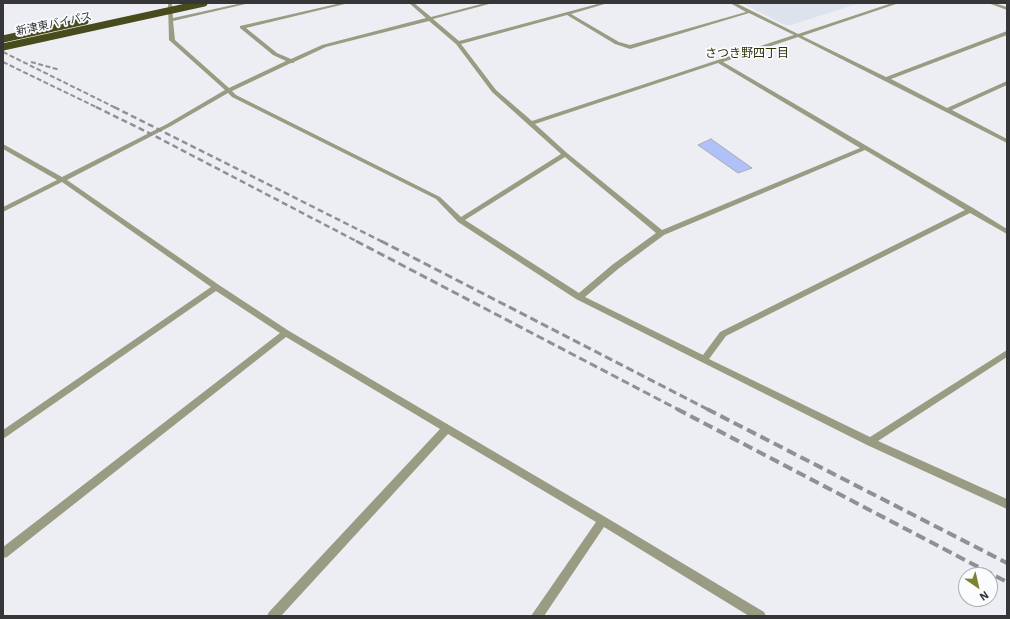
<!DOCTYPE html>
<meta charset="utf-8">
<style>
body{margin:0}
#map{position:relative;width:1010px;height:619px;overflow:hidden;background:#edeef3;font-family:"IBM Plex Sans",sans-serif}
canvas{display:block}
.frame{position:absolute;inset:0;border:4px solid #363638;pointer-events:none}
.north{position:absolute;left:958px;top:567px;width:40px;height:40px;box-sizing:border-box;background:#fbfcfe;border:1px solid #acadaf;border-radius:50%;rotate:146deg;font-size:11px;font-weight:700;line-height:16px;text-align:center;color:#363638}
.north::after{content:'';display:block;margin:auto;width:14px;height:18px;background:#7c832e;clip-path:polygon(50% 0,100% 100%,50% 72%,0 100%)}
</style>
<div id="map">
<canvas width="1010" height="619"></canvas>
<div class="frame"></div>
<div class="north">N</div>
</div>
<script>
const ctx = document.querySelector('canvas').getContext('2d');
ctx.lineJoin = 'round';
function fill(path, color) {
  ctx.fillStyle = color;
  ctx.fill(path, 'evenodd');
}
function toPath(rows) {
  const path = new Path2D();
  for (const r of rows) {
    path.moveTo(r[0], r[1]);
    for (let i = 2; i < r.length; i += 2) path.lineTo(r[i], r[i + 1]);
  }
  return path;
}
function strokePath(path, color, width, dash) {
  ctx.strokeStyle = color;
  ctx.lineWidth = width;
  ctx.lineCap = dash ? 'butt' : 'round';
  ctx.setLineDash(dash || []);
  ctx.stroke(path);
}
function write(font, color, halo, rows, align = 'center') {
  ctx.font = font + ' "IBM Plex Sans","Noto Sans JP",sans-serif';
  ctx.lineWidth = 3.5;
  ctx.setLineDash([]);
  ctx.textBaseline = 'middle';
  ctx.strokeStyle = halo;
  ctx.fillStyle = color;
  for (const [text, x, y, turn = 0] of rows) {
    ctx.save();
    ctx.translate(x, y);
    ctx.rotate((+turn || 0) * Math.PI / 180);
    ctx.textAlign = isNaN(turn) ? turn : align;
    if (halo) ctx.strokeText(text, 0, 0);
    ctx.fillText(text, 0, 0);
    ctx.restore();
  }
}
fill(toPath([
 [742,3,860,3,791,25,785,25]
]), '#dee2ed');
const building = toPath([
 [711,139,752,168,738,173,698,145,711,139]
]);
fill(building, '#b0c1fa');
strokePath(building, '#a8aaae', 1);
fill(toPath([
 [168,3,172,3,173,18,242,3,250,3,173,21,175,40,229,88,286,61,273,55,240,28,240,26,341,3,349,3,246,28,277,53,291,59,322,45,426,18,409,3,414,3,431,17,485,3,493,3,433,19,459,41,601,3,608,3,571,14,619,42,630,45,746,12,730,3,736,3,798,34,892,3,899,3,802,36,886,77,1007,31,1007,35,891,79,947,108,1007,81,1007,85,952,110,1007,139,1007,143,798,37,723,62,973,208,1007,229,1007,234,970,213,726,336,709,359,870,437,1007,350,1007,357,878,441,1007,499,1007,509,867,445,576,299,458,222,436,199,232,97,228,93,171,126,67,180,219,285,289,331,607,518,764,612,766,616,749,616,604,527,544,616,531,616,596,522,448,434,281,616,267,616,269,612,440,429,286,337,7,557,3,558,3,547,280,333,216,291,3,439,3,430,211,287,62,182,3,212,3,207,57,180,3,149,3,144,62,177,167,124,225,90,169,40,168,3],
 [749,13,794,35,532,121,496,90,461,44,567,15,615,44,630,49,749,13],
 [429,21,456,44,492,92,561,154,461,217,440,197,236,95,232,91,291,63,294,63,294,62,326,47,429,21],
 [718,63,860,148,662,230,567,153,535,124,718,63],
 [865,150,965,210,720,332,703,355,585,297,618,269,664,235,865,150],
 [565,157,656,233,612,265,579,293,465,220,565,157],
 [988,3,994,3,1007,7,1007,10,988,3]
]), '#999c82');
strokePath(toPath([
 [3,52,116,108],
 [3,62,98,108],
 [31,62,60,70]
]), '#8f9093', 2, [5, 2.5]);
strokePath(toPath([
 [96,107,151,134,358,242],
 [114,107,383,242]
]), '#8f9093', 2.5, [6, 3.5]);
strokePath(toPath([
 [356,241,679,410],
 [381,241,709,410]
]), '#8f9093', 3, [8, 4]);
strokePath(toPath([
 [677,409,1007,582],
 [707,409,1007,563]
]), '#8f9093', 4, [10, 5]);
strokePath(toPath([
 [3,39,85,21],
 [3,47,204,3]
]), '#484c1c', 7);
write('11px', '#363638', '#fbfcfe', [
 ["新津東バイパス",54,24,-12]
]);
write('12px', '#2e3107', '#fbfcfe', [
 ["さつき野四丁目",747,54]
]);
</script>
